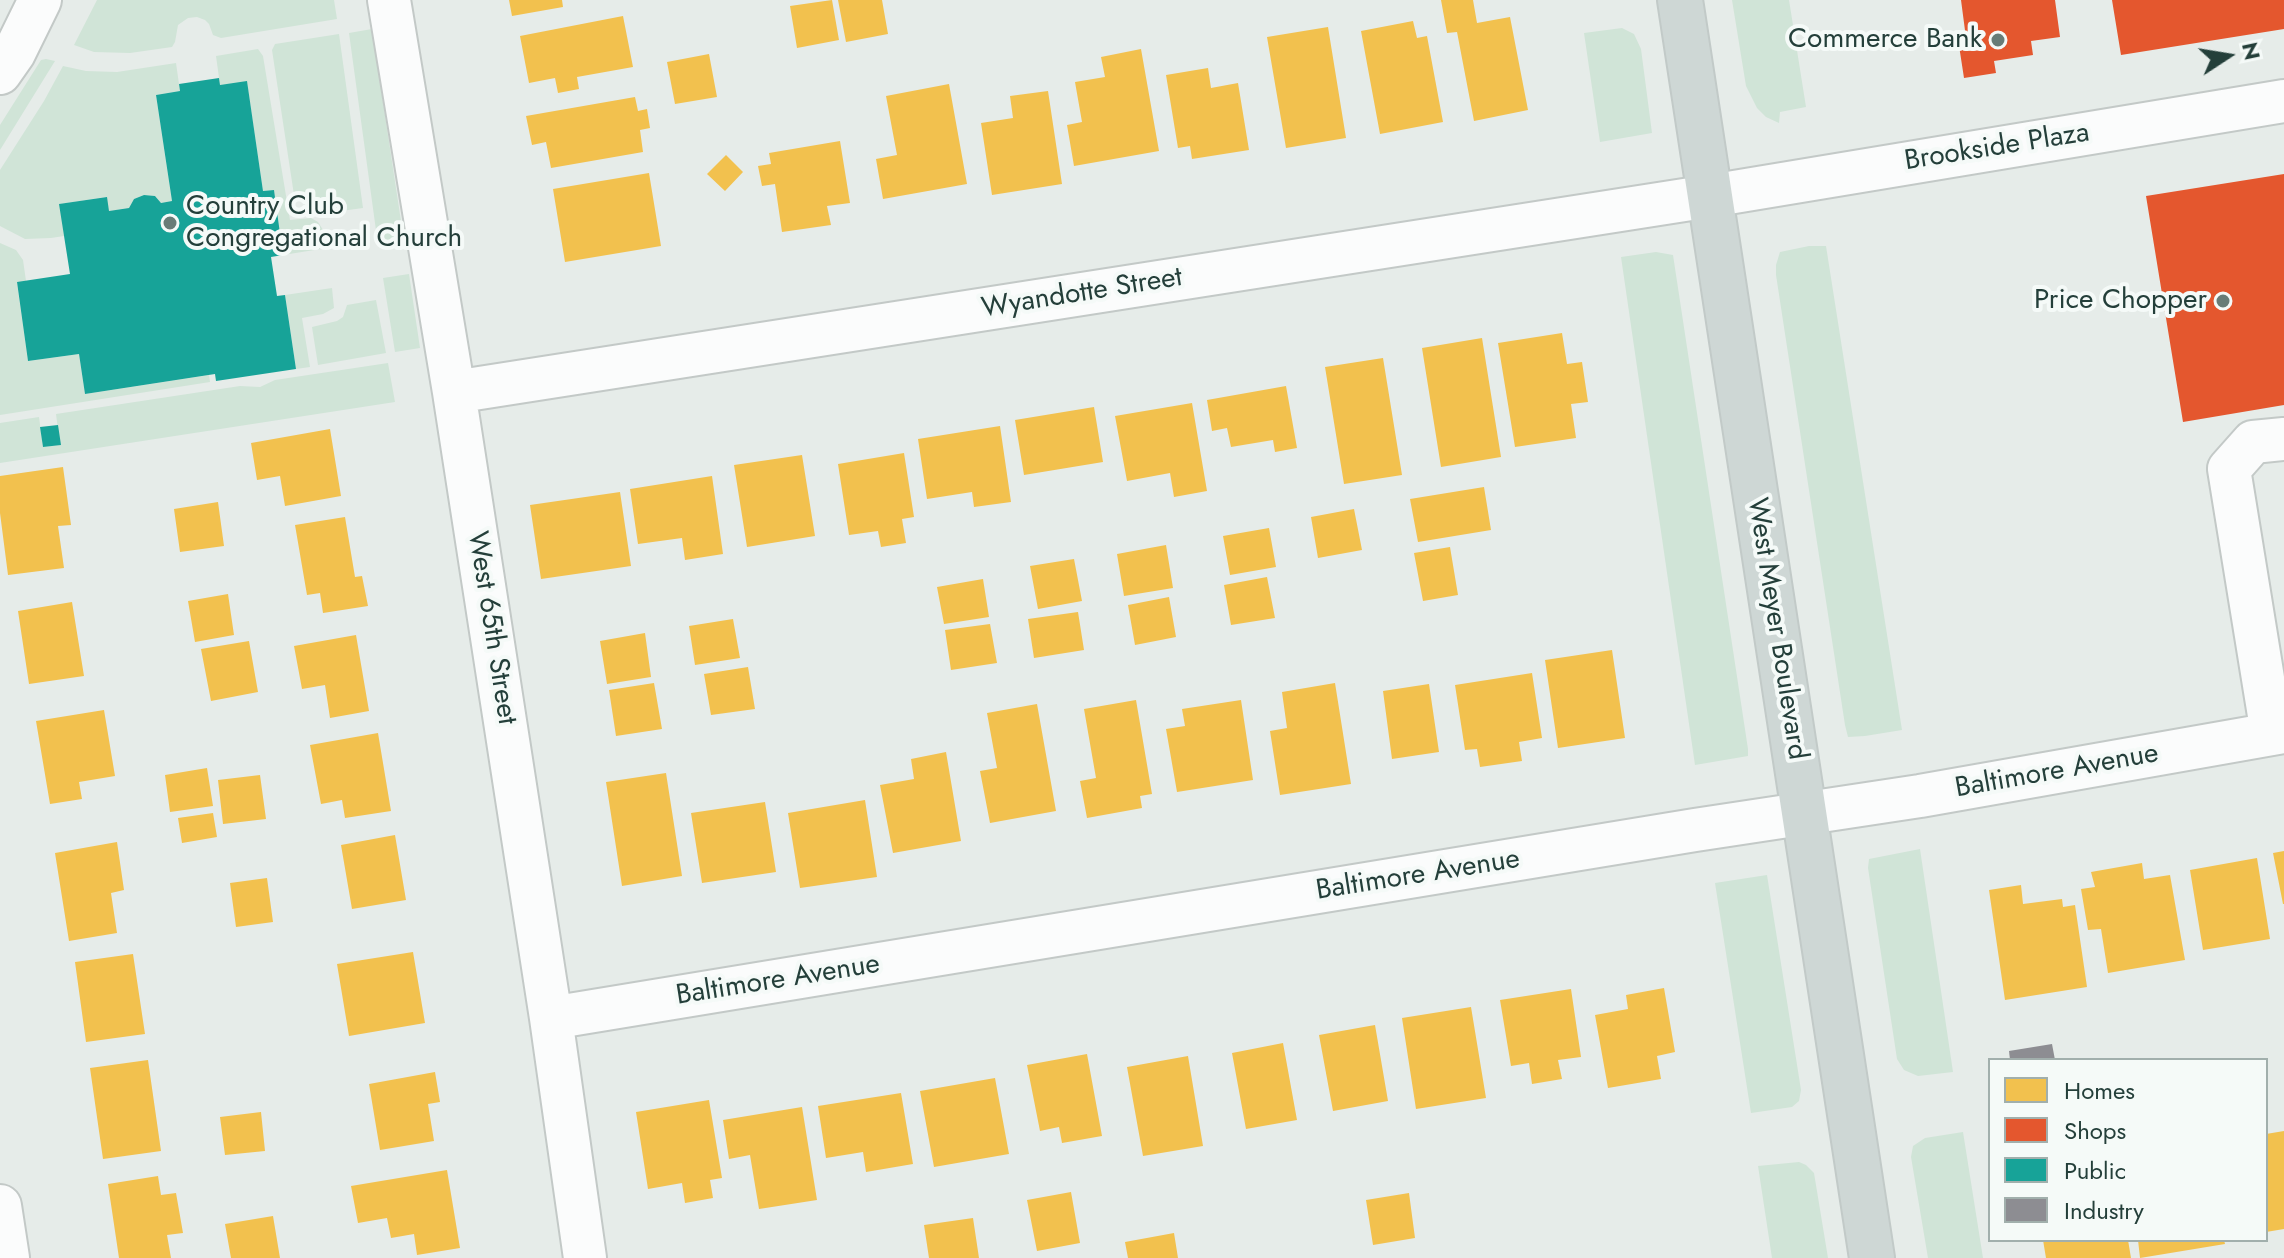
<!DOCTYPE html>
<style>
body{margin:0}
#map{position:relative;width:2284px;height:1258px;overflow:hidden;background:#e6ece9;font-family:Jost,sans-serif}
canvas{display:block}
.legend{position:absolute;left:1988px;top:1058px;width:280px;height:184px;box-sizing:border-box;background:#f5faf8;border:2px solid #a1afac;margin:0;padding:10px 14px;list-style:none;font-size:24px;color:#243f3a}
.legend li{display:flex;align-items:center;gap:16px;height:40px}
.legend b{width:40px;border:2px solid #a1afac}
.north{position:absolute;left:2188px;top:16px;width:80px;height:80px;-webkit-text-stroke:6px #f5faf8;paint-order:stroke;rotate:78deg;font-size:22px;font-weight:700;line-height:32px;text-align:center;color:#243f3a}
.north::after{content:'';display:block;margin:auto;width:28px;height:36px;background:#243f3a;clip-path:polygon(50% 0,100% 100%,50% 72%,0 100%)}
</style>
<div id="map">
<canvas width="2284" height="1258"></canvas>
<ul class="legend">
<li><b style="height:22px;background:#f2c14e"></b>Homes</li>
<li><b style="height:22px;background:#e4572e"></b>Shops</li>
<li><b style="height:22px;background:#17a398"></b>Public</li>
<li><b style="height:22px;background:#8d8d92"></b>Industry</li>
</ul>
<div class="north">N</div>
</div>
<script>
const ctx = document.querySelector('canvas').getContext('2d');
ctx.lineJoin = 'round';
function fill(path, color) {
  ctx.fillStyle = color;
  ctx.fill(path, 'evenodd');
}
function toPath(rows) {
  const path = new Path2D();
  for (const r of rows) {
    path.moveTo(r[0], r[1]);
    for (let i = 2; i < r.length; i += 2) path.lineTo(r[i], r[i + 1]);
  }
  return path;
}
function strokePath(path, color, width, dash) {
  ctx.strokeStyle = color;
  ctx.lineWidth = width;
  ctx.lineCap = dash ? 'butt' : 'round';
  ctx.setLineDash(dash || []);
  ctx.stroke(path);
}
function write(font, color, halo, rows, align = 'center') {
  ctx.font = font + ' Jost,sans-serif';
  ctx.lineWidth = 8;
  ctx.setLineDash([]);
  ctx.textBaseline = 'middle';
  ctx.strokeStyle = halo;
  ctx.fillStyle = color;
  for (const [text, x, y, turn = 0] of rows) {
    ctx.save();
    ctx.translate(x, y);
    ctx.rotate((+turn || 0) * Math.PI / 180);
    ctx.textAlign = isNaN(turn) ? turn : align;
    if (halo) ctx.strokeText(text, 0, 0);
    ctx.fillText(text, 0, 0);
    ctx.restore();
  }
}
fill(toPath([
 [97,0,334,0,337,19,221,38,213,35,209,24,205,20,197,17,188,18,178,25,175,42,172,47,130,53,94,52,74,45],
 [1732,0,1789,0,1806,107,1780,112,1779,123,1766,117,1757,108,1746,86],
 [1622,28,1634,34,1641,49,1652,133,1600,142,1584,33],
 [372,29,404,241,378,245,349,33],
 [339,34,363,208,334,212,323,203,311,197,294,195,272,50,275,44],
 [258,49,263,56,290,220,311,218,318,222,323,230,327,248,283,255,274,190,263,191,247,82,220,85,216,56],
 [46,59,55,61,0,150,0,125,41,60],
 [176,63,180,91,156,95,172,201,161,203,155,196,144,195,134,199,129,208,109,211,106,197,60,204,64,236,51,238,25,239,0,226,0,170,44,101,63,66,86,71,117,72],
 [0,243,16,250,23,260,26,281,17,283,28,361,79,354,85,394,209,375,210,382,0,415],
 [1809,246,1826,246,1902,730,1865,736,1848,737,1845,725,1776,275,1776,265,1780,252],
 [1656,252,1673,255,1748,749,1748,756,1695,765,1621,257],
 [409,274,420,348,395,352,383,278],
 [332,288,334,308,323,314,302,318,310,367,296,369,285,295],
 [376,300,386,353,318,365,312,327,337,321,343,317,347,305],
 [388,363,395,402,0,463,0,423,39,417,43,447,60,445,56,414,240,386,260,387,275,380],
 [1920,849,1953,1072,1918,1076,1904,1070,1897,1059,1868,868,1869,859],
 [1767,875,1801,1090,1799,1101,1792,1107,1751,1113,1715,883],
 [1963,1132,1983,1258,1928,1258,1911,1157,1913,1146,1925,1138],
 [1799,1162,1806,1165,1814,1173,1828,1258,1772,1258,1758,1166]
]), '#d0e4d7');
fill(toPath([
 [509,0,562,0,563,7,512,16],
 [832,0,839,40,797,48,790,6],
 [838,0,882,0,888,34,846,42],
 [1441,0,1473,0,1477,23,1510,17,1528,110,1474,121,1457,32,1447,33],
 [623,16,633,67,577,77,579,89,558,93,555,78,529,83,520,36],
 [1413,21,1417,38,1427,36,1443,122,1380,134,1361,31],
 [1328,27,1346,138,1286,148,1267,37],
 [1141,49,1159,151,1074,166,1067,125,1082,122,1075,82,1105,77,1101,57],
 [709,54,717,97,675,104,667,62],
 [1208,68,1211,88,1238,83,1249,150,1192,159,1190,146,1178,148,1166,75],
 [949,84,967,184,883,199,876,159,897,155,886,96],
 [1048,91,1062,184,992,195,981,123,1013,118,1010,96],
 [635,97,638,111,647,109,650,128,640,130,643,152,551,168,546,142,532,145,526,116],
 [840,141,850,203,827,206,831,225,782,232,775,184,762,186,758,166,771,164,769,153],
 [726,155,743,172,725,191,707,174],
 [649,173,661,246,565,262,553,189],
 [1562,333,1567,364,1582,362,1588,402,1571,404,1576,438,1515,447,1498,343],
 [1482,338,1501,457,1441,467,1422,348],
 [1383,358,1402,475,1344,484,1325,367],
 [1286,386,1297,448,1275,452,1273,440,1231,447,1227,428,1212,431,1207,400],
 [1192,403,1207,491,1174,497,1170,473,1127,481,1115,416],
 [1094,407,1103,462,1024,475,1015,420],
 [1000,426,1011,502,974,507,972,492,927,499,918,439],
 [330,429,341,496,285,506,280,476,257,480,251,443],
 [904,453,914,517,902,519,906,543,881,547,878,531,849,535,838,464],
 [802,455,815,536,747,547,734,465],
 [63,467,71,525,58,526,64,568,8,575,0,513,0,476],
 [712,476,723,554,685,560,682,538,638,544,630,489],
 [1484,487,1491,530,1418,542,1410,499],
 [620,492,631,566,541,579,530,505],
 [218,502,224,546,180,552,174,509],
 [1354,509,1362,550,1318,558,1311,517],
 [345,517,355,577,362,576,368,606,323,613,320,593,307,595,295,525],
 [1269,528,1276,567,1230,575,1223,536],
 [1166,545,1173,588,1124,596,1117,554],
 [1450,547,1458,595,1423,601,1414,553],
 [1074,559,1082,601,1038,609,1030,566],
 [1267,577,1275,618,1231,625,1224,585],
 [983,579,989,617,944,624,937,587],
 [228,594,234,635,195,642,188,601],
 [1169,597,1176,637,1135,645,1128,605],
 [72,602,84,676,29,684,18,611],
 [1078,612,1084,650,1034,658,1028,619],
 [733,619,740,658,695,665,689,626],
 [990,624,997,663,951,670,945,630],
 [645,633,651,677,607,684,600,641],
 [356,635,369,711,330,718,325,685,302,689,294,646],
 [249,641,258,692,211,701,201,649],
 [1612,650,1625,738,1558,748,1545,660],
 [748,667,755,709,711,715,704,674],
 [1532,673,1542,738,1519,742,1522,761,1480,767,1477,749,1465,750,1455,685],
 [654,683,662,729,616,736,609,690],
 [1335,683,1351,784,1280,795,1270,731,1287,728,1282,692],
 [1429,684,1439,752,1392,759,1383,691],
 [1136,700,1152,794,1140,796,1142,808,1087,818,1080,781,1096,778,1084,709],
 [1241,700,1253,780,1177,792,1166,729,1185,726,1182,709],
 [1037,704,1056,811,990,823,980,771,997,768,987,713],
 [104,710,115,776,79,782,82,799,50,804,36,721],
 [378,733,391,811,345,818,342,800,321,804,310,745],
 [946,752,961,841,893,853,880,785,914,779,911,759],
 [207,768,213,806,170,812,165,775],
 [666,773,682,876,622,886,606,782],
 [260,775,266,819,223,824,218,780],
 [865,800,877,877,800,888,788,813],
 [765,802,776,872,702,883,691,813],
 [213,813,217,837,182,843,178,818],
 [395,835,406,900,352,909,341,845],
 [117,842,124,890,111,893,117,933,69,941,55,853],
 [2284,851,2284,904,2283,904,2273,853],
 [2257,858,2270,939,2203,950,2190,870],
 [2142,863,2144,879,2170,875,2185,960,2108,973,2101,929,2088,930,2081,889,2095,887,2091,872],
 [267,878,273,922,236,927,230,883],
 [2021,885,2023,904,2062,899,2063,907,2075,905,2087,987,2005,1000,1989,890],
 [413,952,425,1023,349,1036,337,964],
 [133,954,145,1034,86,1042,75,962],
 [1664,988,1675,1052,1657,1056,1661,1079,1608,1088,1595,1015,1628,1009,1626,995],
 [1571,989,1581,1057,1558,1060,1562,1079,1532,1084,1529,1063,1511,1066,1500,1000],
 [1471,1007,1486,1098,1416,1109,1402,1018],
 [1375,1025,1388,1101,1333,1111,1319,1035],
 [1283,1043,1297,1120,1246,1129,1232,1053],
 [1087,1054,1102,1136,1062,1143,1059,1127,1040,1131,1027,1065],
 [1188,1056,1203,1146,1143,1156,1127,1067],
 [148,1060,161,1151,103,1159,90,1068],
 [435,1072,440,1102,428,1104,434,1141,380,1150,369,1084],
 [995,1078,1009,1154,934,1167,920,1091],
 [901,1093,913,1164,866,1172,863,1152,826,1158,818,1106],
 [709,1100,722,1178,710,1180,713,1198,685,1203,682,1183,648,1189,636,1112],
 [802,1107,817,1200,759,1209,750,1155,729,1159,723,1120],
 [261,1112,265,1151,225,1155,220,1117],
 [2284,1131,2284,1229,2266,1232,2266,1134],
 [447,1170,460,1248,417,1255,414,1234,391,1238,387,1218,358,1223,351,1186],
 [158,1176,161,1195,176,1193,183,1233,167,1235,171,1258,119,1258,108,1184],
 [1071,1192,1080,1243,1037,1251,1027,1200],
 [1409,1193,1415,1238,1373,1245,1366,1200],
 [273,1216,280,1258,231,1258,225,1224],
 [973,1218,979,1258,929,1258,924,1225],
 [1174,1233,1178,1258,1128,1258,1125,1242],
 [2043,1240,2128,1240,2131,1258,2046,1258],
 [2138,1240,2224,1240,2225,1244,2140,1258]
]), '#f2c14e');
fill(toPath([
 [1961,0,2055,0,2060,37,2031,41,2033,55,1994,61,1996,73,1964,78,1958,39,1966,38],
 [2112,0,2284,0,2284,29,2121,55],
 [2284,174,2284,405,2183,422,2146,196]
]), '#e4572e');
fill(toPath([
 [219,78,220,85,247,81,263,191,274,190,283,255,271,257,277,296,285,295,296,369,216,381,215,374,85,394,79,354,28,361,17,282,70,274,59,204,107,197,109,211,129,208,134,199,144,195,155,196,161,203,172,201,156,95,180,91,179,84],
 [58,425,61,445,43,447,40,427]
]), '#17a398');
fill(toPath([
 [2052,1044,2055,1060,2010,1060,2009,1051]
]), '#8d8d92');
const minor = toPath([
 [389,0,454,392,551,1018,585,1258],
 [0,73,14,53,40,0],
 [454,392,1710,196,2284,101],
 [2272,734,2229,469,2253,442,2284,439],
 [551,1018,1695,830,1920,796,2284,732],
 [0,1206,8,1258]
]);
const major = toPath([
 [1680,0,1872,1258]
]);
strokePath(minor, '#c3c9c7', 46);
strokePath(major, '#c2cac8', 48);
strokePath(minor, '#fbfcfc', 42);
strokePath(major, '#ced7d5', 44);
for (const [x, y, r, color] of [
 [1998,40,8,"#687c77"],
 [170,223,8,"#687c77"],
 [2223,301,8,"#687c77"]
]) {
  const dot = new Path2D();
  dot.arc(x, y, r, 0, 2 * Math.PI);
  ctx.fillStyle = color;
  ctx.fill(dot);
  strokePath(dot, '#f5faf8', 3);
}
write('28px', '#243f3a', '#f5faf8', [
 ["Commerce Bank",1982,40],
 ["Country Club",186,207,"left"],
 ["Congregational Church",186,239,"left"],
 ["Price Chopper",2207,301]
], 'right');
write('28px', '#243f3a', '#f5faf8', [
 ["Brookside Plaza",1997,148,-9],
 ["Wyandotte Street",1082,294,-9],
 ["West 65th Street",491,628,81],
 ["West Meyer Boulevard",1776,629,81],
 ["Baltimore Avenue",2057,772,-10],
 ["Baltimore Avenue",1418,876,-9],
 ["Baltimore Avenue",778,981,-9]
]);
</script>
